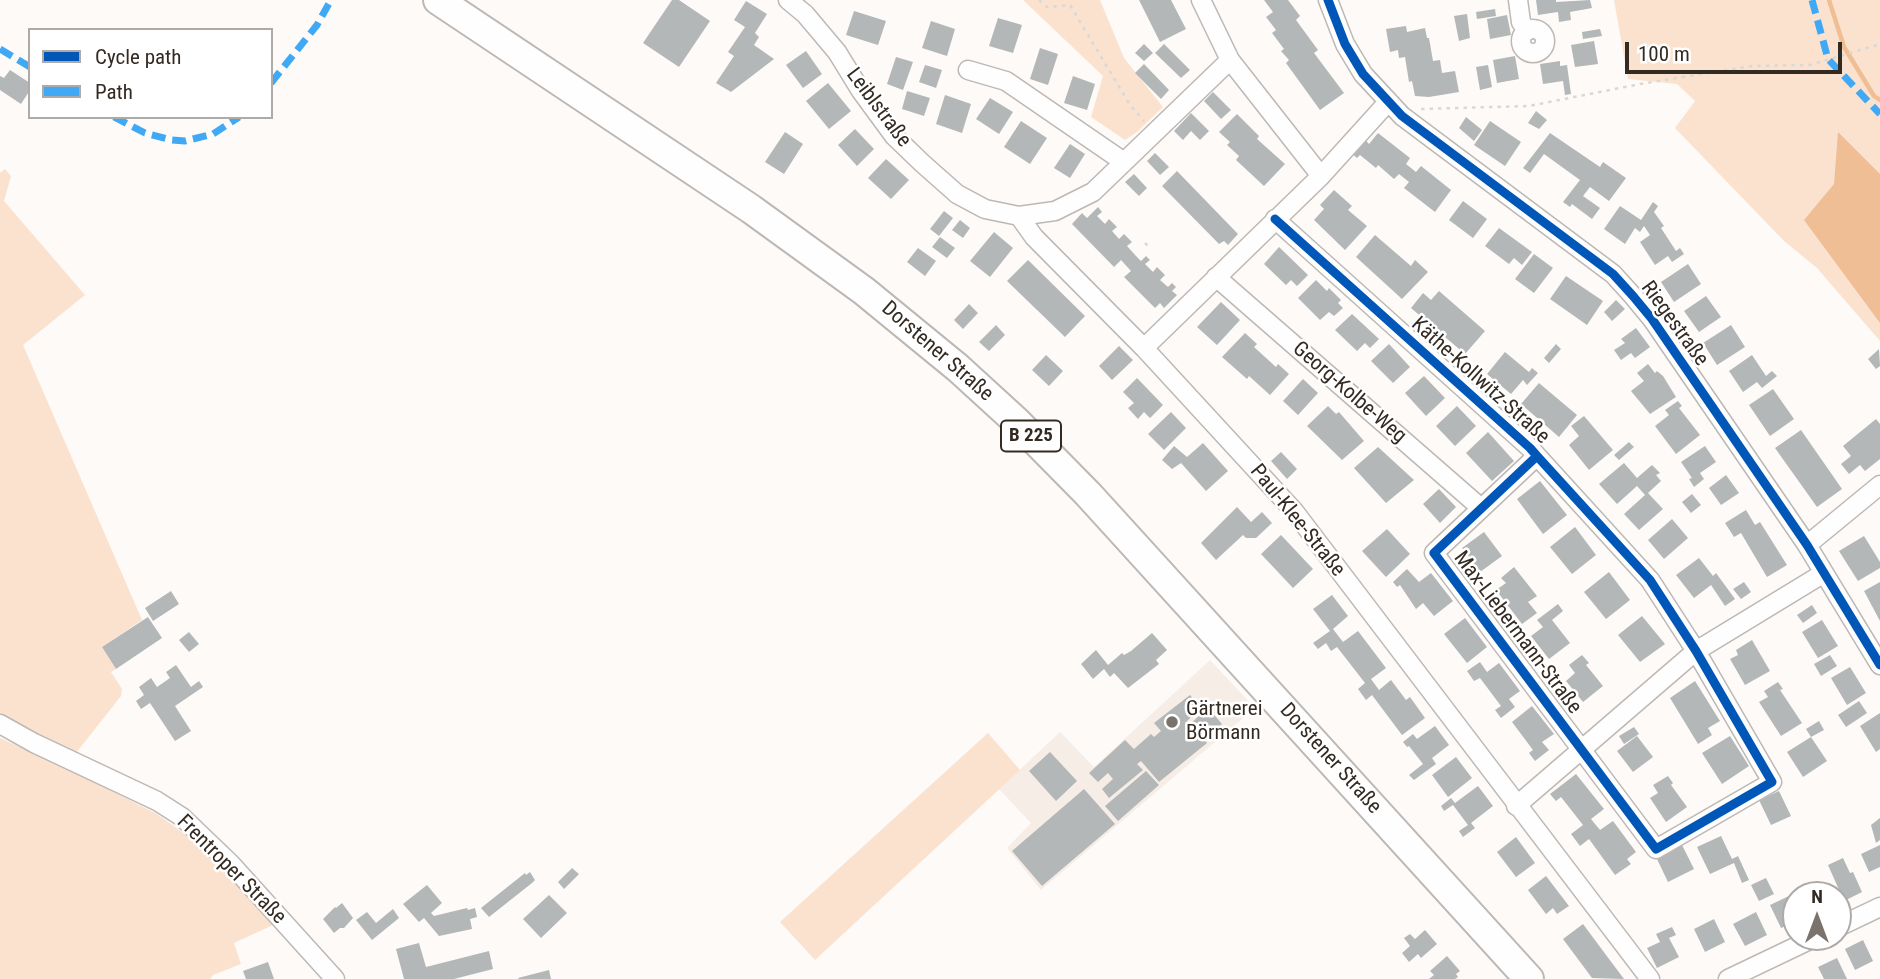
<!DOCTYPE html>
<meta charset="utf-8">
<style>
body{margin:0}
#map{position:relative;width:1880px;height:979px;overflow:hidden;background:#fdfaf8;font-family:"Roboto Condensed",sans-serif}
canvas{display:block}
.legend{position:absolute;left:28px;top:28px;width:245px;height:91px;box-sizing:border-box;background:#fff;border:2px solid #adaaa7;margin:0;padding:9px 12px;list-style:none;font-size:21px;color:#332a22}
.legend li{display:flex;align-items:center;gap:14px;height:35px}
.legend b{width:35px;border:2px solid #adaaa7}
.north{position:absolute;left:1782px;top:881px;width:70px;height:70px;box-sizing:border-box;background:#fff;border:2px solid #adaaa7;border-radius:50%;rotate:0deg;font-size:19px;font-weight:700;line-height:28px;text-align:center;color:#332a22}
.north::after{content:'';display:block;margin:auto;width:24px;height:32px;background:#7a736d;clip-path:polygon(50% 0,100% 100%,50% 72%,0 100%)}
.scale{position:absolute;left:1625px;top:42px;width:217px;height:32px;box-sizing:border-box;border:4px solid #332a22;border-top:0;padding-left:9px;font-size:21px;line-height:24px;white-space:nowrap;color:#332a22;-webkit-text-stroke:5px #fff;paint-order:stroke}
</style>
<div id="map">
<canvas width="1880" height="979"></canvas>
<ul class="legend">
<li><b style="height:9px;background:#0057b8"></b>Cycle path</li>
<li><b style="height:9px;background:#3fa9f5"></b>Path</li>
</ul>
<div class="north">N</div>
<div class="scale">100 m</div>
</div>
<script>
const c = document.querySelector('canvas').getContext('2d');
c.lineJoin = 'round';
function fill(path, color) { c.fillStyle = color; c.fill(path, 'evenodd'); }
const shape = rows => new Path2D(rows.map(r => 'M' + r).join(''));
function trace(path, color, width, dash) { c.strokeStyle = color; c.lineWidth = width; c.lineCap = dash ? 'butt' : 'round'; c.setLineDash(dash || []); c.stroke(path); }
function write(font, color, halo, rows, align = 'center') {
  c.font = font + ' "Roboto Condensed",sans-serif'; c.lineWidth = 5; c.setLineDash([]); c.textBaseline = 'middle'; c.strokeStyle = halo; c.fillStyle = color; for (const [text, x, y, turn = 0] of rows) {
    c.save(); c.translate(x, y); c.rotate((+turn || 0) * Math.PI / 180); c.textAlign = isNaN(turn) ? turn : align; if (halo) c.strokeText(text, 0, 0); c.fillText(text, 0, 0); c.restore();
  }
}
const built = shape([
 [1210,660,1255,708,1041,890,1007,848,1031,823,999,789,1060,732,1094,767]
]);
const green = shape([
 [1023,0,1100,0,1124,58,1163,107,1137,132,1125,140,1091,117,1103,76],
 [1614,0,1880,0,1880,341,1817,268,1784,241,1675,128,1695,101,1677,84,1628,79],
 [5,169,11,176,4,201,85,295,23,345,142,620,102,647,116,669,111,672,122,689,121,696,76,753,31,735,0,713,0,173],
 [988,733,1020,770,815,960,780,922],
 [0,738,72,771,157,814,196,842,273,925,234,943,241,964,213,975,210,979,0,979]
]);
const water = shape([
 [1838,132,1880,174,1880,323,1804,220,1834,184]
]);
const stream = shape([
 [1829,0,1844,47,1874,96,1880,100]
]);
const building = shape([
 [672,0,679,0,710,21,679,67,643,43],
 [1139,0,1171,0,1186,29,1160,42],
 [1264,0,1288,0,1300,16,1296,20,1318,50,1314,53,1344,93,1320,110,1286,63,1289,60,1281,51,1284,49,1272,33,1276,30,1266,17,1273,12],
 [1536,0,1556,0,1556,2,1590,0,1592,8,1570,12,1571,20,1559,22,1558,12,1538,15],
 [746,1,767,14,755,33,759,37,754,45,774,59,731,92,716,83,734,56,728,52,745,27,734,20],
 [1495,9,1496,16,1477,19,1476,12],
 [854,11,886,21,878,45,846,35],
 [1467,14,1470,38,1459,41,1454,16],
 [1507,15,1511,35,1490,39,1487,19],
 [998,18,1022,25,1013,53,989,46],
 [931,21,955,29,947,56,922,48],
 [1406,26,1407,32,1425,28,1427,38,1429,38,1433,61,1440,60,1442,73,1455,71,1459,92,1429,97,1415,96,1412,81,1409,82,1405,57,1399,58,1398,50,1390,52,1386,29],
 [1600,29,1602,36,1583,39,1582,32],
 [1594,41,1598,64,1575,67,1571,45],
 [1144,44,1153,53,1144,61,1135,53],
 [1164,44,1190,70,1181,78,1155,53],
 [1040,48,1058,54,1048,85,1030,79],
 [806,51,822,74,803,88,786,65],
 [1515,56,1519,79,1497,83,1493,60],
 [896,57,913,62,903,90,887,84],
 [1560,61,1560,66,1567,65,1571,94,1565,95,1563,81,1543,84,1540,64],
 [1144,64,1169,90,1161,99,1135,73],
 [925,65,942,70,936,88,919,82],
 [1488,65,1492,87,1480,90,1476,67],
 [10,70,30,83,30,90,21,104,0,90,0,76,4,78],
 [1073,76,1095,84,1087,110,1064,103],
 [828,83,851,111,829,129,806,101],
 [907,91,930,98,924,116,902,109],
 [1213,92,1231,110,1221,119,1204,101],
 [945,95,971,104,962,133,936,124],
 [990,98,1013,112,999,134,976,119],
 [1536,111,1547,120,1539,129,1528,123],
 [1191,113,1209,131,1200,140,1191,131,1183,140,1174,131],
 [1237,114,1259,136,1257,139,1285,164,1264,186,1236,160,1239,156,1227,145,1230,142,1219,132],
 [1466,117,1482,130,1474,141,1459,128],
 [1021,121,1047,138,1030,164,1004,147],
 [1490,121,1521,142,1505,166,1474,145],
 [855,129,874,149,857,166,838,145],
 [785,132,803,144,784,174,765,162],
 [1378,133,1410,158,1406,164,1416,172,1421,166,1451,190,1435,212,1404,188,1409,182,1399,174,1394,179,1378,165,1376,168,1360,155,1357,158,1350,152,1364,138,1369,144],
 [1550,133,1600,167,1603,162,1626,178,1609,201,1590,187,1583,196,1600,208,1592,219,1572,204,1570,207,1563,202,1580,180,1544,154,1530,173,1523,168],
 [1070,144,1085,154,1070,178,1054,168],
 [1155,153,1169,167,1160,175,1147,161],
 [886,159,909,180,891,199,868,178],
 [1177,171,1238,234,1228,245,1224,241,1219,244,1162,186],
 [1134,174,1147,188,1139,196,1125,182],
 [1334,190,1352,206,1348,210,1367,226,1345,250,1314,220,1324,209,1320,205],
 [1463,201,1487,219,1473,238,1449,220],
 [1653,202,1658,206,1654,212,1664,226,1661,228,1676,251,1680,248,1684,254,1672,262,1668,256,1655,265,1640,242,1650,235,1644,226,1640,232,1635,228,1625,244,1604,229,1620,206,1641,220],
 [1098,207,1102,212,1097,216,1105,224,1109,219,1117,227,1112,231,1119,239,1124,234,1132,242,1127,246,1136,256,1141,261,1146,256,1150,260,1145,264,1153,272,1157,267,1165,275,1160,280,1168,287,1172,283,1176,287,1172,291,1177,295,1164,308,1160,303,1155,308,1124,277,1131,271,1121,260,1114,267,1072,224,1082,213,1087,218],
 [944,211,953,218,939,236,930,229],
 [960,220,970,228,963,238,952,230],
 [1499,228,1532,252,1522,265,1514,258,1509,264,1485,246],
 [994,232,1013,248,990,277,970,261],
 [1375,235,1411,266,1415,260,1428,272,1402,299,1356,257],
 [940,237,955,248,947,258,932,247],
 [1279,247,1308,275,1297,286,1291,280,1286,285,1264,264],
 [918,248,936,261,925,276,907,262],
 [1534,254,1553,268,1534,293,1515,279],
 [1028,260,1085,316,1065,337,1007,281],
 [1688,264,1701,284,1674,302,1661,282],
 [1566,276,1603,301,1587,325,1550,299],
 [1316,280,1327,291,1329,288,1341,300,1338,303,1343,308,1334,316,1329,312,1320,320,1298,298],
 [1439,291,1485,331,1465,354,1411,308,1423,293,1431,300],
 [1706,296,1721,317,1699,332,1684,311],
 [1616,300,1625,309,1612,321,1604,312],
 [1221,302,1240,320,1217,345,1197,327],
 [969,304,978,313,963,329,954,320],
 [1352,314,1379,339,1370,348,1365,343,1357,351,1335,330],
 [996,325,1005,335,989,351,979,342],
 [1731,325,1745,347,1717,365,1703,343],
 [1636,328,1650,347,1635,358,1631,353,1621,360,1614,350,1625,343,1621,339],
 [1245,333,1257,344,1254,347,1276,367,1278,364,1289,374,1270,395,1249,376,1247,379,1222,357],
 [1389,344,1410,367,1393,383,1371,361],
 [1556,344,1561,349,1549,363,1544,358],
 [1119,346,1133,360,1112,380,1099,366],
 [1879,349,1880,366,1876,369,1868,359],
 [1505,352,1529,372,1532,368,1538,373,1527,385,1523,380,1511,394,1487,374],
 [1046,355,1063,371,1049,386,1032,370],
 [1752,355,1766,376,1772,371,1777,376,1762,388,1757,382,1743,392,1729,371],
 [1648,364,1655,373,1657,371,1663,376,1676,397,1650,414,1631,391,1644,381,1637,373],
 [1424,376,1445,398,1426,416,1405,393],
 [1137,378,1163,405,1150,418,1144,412,1138,419,1128,408,1134,403,1123,392],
 [1303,379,1318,393,1298,415,1283,401],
 [1539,383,1577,415,1559,437,1521,404],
 [1773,389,1794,419,1770,436,1749,405],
 [1678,401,1682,406,1679,408,1700,435,1676,454,1655,426,1669,415,1665,410],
 [1328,406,1336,414,1339,412,1364,441,1342,460,1307,426],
 [1457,406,1476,426,1455,446,1436,426],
 [1171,412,1186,428,1164,450,1148,434],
 [1584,416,1613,450,1589,470,1569,445,1579,436,1571,426],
 [1876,419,1880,424,1880,459,1865,471,1860,465,1849,474,1841,464,1851,456,1843,446],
 [1801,430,1842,489,1817,507,1775,448],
 [1488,432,1514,461,1492,481,1466,453],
 [1629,442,1634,447,1619,460,1614,455],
 [1203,443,1228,471,1206,491,1181,463,1172,469,1162,460,1174,446,1187,457],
 [1705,446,1716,462,1700,473,1704,479,1694,487,1689,479,1692,478,1681,462],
 [1378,447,1414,480,1386,503,1354,468],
 [1281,452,1297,469,1287,479,1271,461],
 [1624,463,1637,478,1652,465,1660,473,1656,475,1661,481,1648,493,1663,509,1639,530,1624,514,1645,495,1637,486,1617,504,1599,484],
 [1726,475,1739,493,1721,505,1709,488],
 [1540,481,1567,515,1543,534,1517,499],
 [1439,489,1456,507,1440,523,1423,504],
 [1692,494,1701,505,1691,513,1682,502],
 [1237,507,1251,522,1262,512,1272,523,1256,538,1246,538,1243,535,1216,560,1201,543],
 [1746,510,1755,525,1760,522,1787,565,1767,577,1741,533,1734,537,1725,523],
 [1672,519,1688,538,1664,559,1648,540],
 [1575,527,1596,555,1572,574,1550,547],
 [1387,529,1410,554,1386,577,1362,551],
 [1484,532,1502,556,1480,572,1462,548],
 [1281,535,1313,569,1293,588,1261,554],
 [1864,536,1880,562,1880,568,1858,581,1839,551],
 [1699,558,1713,576,1716,573,1735,599,1725,606,1711,585,1694,598,1676,575],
 [1514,567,1537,596,1528,602,1537,613,1522,624,1496,590,1506,583,1501,578],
 [1407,569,1419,582,1431,573,1453,601,1434,616,1423,603,1416,609,1400,585,1397,587,1393,582],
 [1609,572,1630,600,1606,619,1584,592],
 [1744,582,1751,592,1741,599,1733,589],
 [1880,582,1880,621,1864,591],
 [171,591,179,604,153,621,145,608],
 [1332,595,1348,616,1333,629,1343,642,1358,631,1386,668,1371,679,1379,690,1391,680,1406,700,1410,697,1425,718,1402,735,1372,695,1366,700,1358,689,1365,683,1337,647,1331,651,1326,643,1318,649,1313,643,1330,631,1313,609],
 [1558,604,1563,611,1552,620,1570,643,1549,659,1531,636,1543,627,1537,620],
 [1812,605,1817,613,1803,623,1797,615],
 [1642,616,1665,644,1640,662,1618,635],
 [148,617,162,638,116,669,102,647],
 [1465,618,1487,647,1467,663,1444,634],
 [1822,620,1838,646,1818,658,1802,632],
 [189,632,199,644,189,652,179,640],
 [1152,633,1167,650,1156,660,1159,664,1128,688,1114,673,1110,677,1104,669,1093,679,1081,664,1096,650,1108,665,1122,653,1124,655,1131,651],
 [1752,640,1770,671,1745,685,1730,659,1738,655,1736,650],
 [1582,655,1589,663,1586,665,1603,686,1583,702,1566,681,1575,673,1569,665],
 [1830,655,1837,666,1821,676,1814,664],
 [1480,662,1487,672,1499,663,1520,691,1509,699,1515,707,1501,718,1495,710,1501,706,1480,678,1474,681,1467,671],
 [176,665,191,687,199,681,203,687,175,706,191,731,175,741,150,703,141,709,136,701,144,695,139,687,151,678,157,687,170,678,166,672],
 [1850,667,1866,693,1847,705,1831,678],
 [1695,681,1720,721,1708,728,1712,735,1698,744,1670,698],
 [1778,682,1783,689,1780,690,1802,723,1781,736,1759,702,1768,697,1764,691],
 [1190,695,1201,708,1187,721,1190,724,1208,708,1222,724,1204,740,1207,743,1159,782,1141,761,1137,764,1143,770,1109,798,1102,789,1113,779,1108,773,1098,782,1089,773,1125,740,1134,749,1151,734,1154,737,1161,731,1154,723],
 [1859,701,1867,713,1846,727,1838,715],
 [1532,706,1554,734,1542,742,1549,750,1535,761,1529,753,1533,750,1512,722],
 [1880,713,1880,749,1876,752,1860,726],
 [1819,721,1824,730,1811,737,1806,729],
 [1435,726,1449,745,1432,758,1436,764,1414,780,1409,775,1423,764,1409,746,1407,747,1403,742,1413,734,1417,739],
 [1634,727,1639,734,1624,744,1619,736],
 [1637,736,1653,757,1633,772,1617,751],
 [1730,736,1749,766,1722,784,1702,753],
 [1811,737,1827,761,1803,777,1787,752],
 [1050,752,1077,781,1056,801,1029,771],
 [1456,757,1472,778,1448,797,1432,775],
 [1146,771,1159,785,1118,821,1105,806],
 [1576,774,1604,809,1591,819,1600,830,1613,821,1636,852,1627,859,1631,864,1615,875,1589,839,1580,846,1571,834,1583,825,1561,797,1556,801,1550,794],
 [1668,776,1673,783,1671,785,1687,807,1666,822,1650,798,1658,793,1653,785],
 [1478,786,1493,806,1471,823,1475,828,1463,837,1459,831,1468,825,1453,805,1444,811,1441,806,1451,798,1455,803],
 [1084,789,1115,824,1042,886,1012,851],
 [1779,791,1791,816,1771,825,1759,800],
 [1880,818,1880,840,1876,843,1871,825],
 [1721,836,1732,859,1738,856,1749,880,1742,883,1734,863,1710,874,1697,847],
 [1516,837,1535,863,1516,877,1497,852],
 [1682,845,1694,869,1668,882,1656,857],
 [1880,845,1880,867,1869,872,1861,854],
 [1843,858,1850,873,1853,872,1862,892,1844,901,1828,865],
 [572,868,579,874,564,889,558,882],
 [530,872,535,880,532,883,489,917,481,908,525,873,526,875],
 [1546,876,1569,906,1557,914,1553,908,1546,914,1528,890],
 [1766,878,1774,894,1759,901,1751,885],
 [1821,882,1827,895,1806,895,1804,891],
 [427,885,442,903,431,913,434,916,467,908,468,910,475,908,477,917,470,919,472,929,439,936,424,918,419,922,403,904],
 [549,895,567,913,541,938,523,919],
 [1791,895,1796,906,1796,922,1781,928,1770,905],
 [342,903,353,918,344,928,340,928,334,933,323,919,335,907,336,908],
 [393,909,399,918,372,940,356,920,367,912,376,923],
 [1756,912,1767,935,1745,946,1733,924],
 [1714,919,1725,942,1705,952,1694,929],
 [1583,924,1612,963,1624,979,1592,978,1563,939],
 [1672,927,1676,935,1669,938,1679,957,1657,968,1647,948,1660,942,1656,934],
 [1425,930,1437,944,1421,958,1418,954,1409,962,1402,953,1410,946,1404,938,1410,934,1415,939],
 [1863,940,1873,961,1855,970,1845,949],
 [419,943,426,967,489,951,493,969,454,979,404,979,396,949],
 [1447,956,1460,971,1456,974,1458,977,1455,979,1429,979,1434,975,1430,971],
 [1837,958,1847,979,1824,979,1818,967],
 [268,962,274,979,246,979,243,971],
 [549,970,551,979,519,979,518,978]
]);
const path = shape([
 [1039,0,1047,7,1070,5,1130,105,1144,121],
 [1421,109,1529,106,1640,84,1752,66,1810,65,1880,44],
 [1145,243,1148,246]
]);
const street = shape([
 [788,0,805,14,837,52,861,91,894,136,922,163,957,194,985,209,1019,216,1055,211,1093,192,1230,60],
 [1201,0,1230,60,1321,176],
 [1328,0,1345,44,1363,74,1402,116,1613,274,1633,296,1652,319,1807,545,1880,665],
 [1518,0,1521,22,1527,31],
 '1521 41a12 12 0 1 1 24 0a12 12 0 1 1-24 0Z',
 [968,70,1006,81,1124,162],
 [1388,102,1321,176,1144,348,1294,511,1650,979],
 [1019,216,1034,237,1144,348],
 [1275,219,1530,448,1537,456,1650,580,1696,651,1772,782,1656,849,1434,553,1537,456],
 [1216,277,1481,508],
 [1807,545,1880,485],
 [0,724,34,743,157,801,182,817,231,864,335,979],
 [1516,806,1696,651,1824,573],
 [1838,927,1880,907],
 [1728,979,1816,937]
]);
const primary = shape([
 [438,0,751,209,864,291,958,368,1016,421,1088,494,1529,979]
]);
const quiet = shape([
 [1812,0,1828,59,1880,114],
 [0,49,30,67],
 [271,83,317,25,331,0],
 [114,117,145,133,172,140,185,141,213,134,239,117]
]);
const cycleway = shape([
 [1328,0,1345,44,1363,74,1402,116,1613,274,1633,296,1652,319,1807,545,1880,665],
 [1275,219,1530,448,1537,456,1650,580,1696,651,1772,782,1656,849,1434,553,1537,456]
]);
const markers = [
 [1172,722,7,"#7a736d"]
];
const shields = [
 [1031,436,60]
];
const shieldNames = [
 ["B 225",1031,436]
];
const streetNames = [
 ["Leiblstraße",878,108,53],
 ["Riegestraße",1674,324,54],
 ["Dorstener Straße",937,352,41],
 ["Käthe-Kollwitz-Straße",1480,381,42],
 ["Georg-Kolbe-Weg",1349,393,41],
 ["Paul-Klee-Straße",1297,521,51],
 ["Max-Liebermann-Straße",1517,633,53],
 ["Dorstener Straße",1330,759,48],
 ["Frentroper Straße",231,870,45]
];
const poiNames = [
 ["Gärtnerei",1186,710],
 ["Börmann",1186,734]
];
fill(built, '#f6ede7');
fill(green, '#fae2cf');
fill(water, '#f0be95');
trace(stream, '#f0be95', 4.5);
fill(building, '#b3b7b8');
trace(street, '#bdb8b4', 21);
trace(primary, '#bdb8b4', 32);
trace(path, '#dad8d6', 2.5, [3.5, 5]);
trace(street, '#fffefe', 18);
trace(primary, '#fffefe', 28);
trace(quiet, '#3fa9f5', 7, [14, 7]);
trace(cycleway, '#0057b8', 9);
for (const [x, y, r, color] of markers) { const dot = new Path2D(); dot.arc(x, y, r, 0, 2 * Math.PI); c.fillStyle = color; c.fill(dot); trace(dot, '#fff', 2.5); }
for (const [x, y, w] of shields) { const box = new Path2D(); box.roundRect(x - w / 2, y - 15.5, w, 31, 5); c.fillStyle = '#fff'; c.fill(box); trace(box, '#332a22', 2); }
write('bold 19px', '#332a22', null, shieldNames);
write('21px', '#332a22', '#fff', streetNames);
write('21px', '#332a22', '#fff', poiNames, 'left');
</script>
